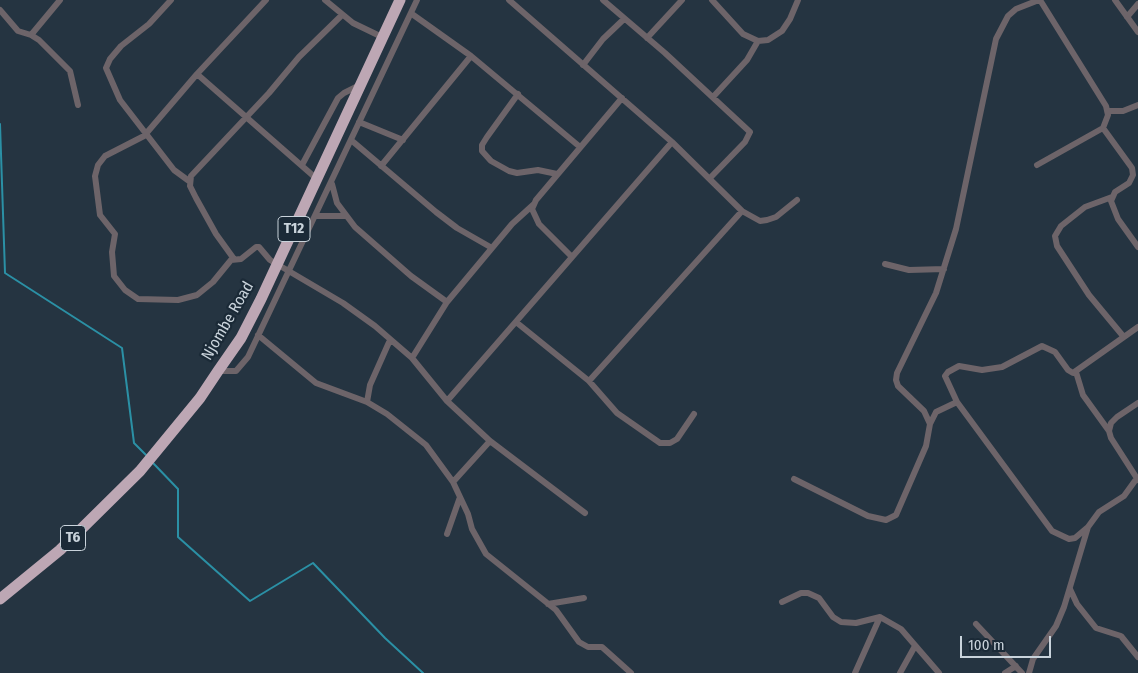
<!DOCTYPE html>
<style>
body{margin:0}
#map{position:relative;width:1138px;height:673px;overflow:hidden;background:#253441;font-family:"Fira Sans Condensed",sans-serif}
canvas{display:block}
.scale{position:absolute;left:960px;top:636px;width:91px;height:22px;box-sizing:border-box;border:2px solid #c9d3db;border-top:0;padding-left:6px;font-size:15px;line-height:18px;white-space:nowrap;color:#c9d3db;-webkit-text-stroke:4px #1b2a37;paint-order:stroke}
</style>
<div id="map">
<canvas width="1138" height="673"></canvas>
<div class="scale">100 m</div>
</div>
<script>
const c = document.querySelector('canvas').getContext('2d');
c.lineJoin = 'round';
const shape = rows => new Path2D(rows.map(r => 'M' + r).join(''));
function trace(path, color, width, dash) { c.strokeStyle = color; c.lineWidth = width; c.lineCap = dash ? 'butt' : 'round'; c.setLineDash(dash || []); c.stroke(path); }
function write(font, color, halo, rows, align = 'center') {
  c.font = font + ' "Fira Sans Condensed",sans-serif'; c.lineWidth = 4.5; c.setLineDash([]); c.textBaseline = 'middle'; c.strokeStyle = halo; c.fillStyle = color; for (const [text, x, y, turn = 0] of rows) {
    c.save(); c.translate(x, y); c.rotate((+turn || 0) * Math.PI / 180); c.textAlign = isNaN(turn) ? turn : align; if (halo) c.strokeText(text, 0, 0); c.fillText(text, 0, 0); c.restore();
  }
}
const stream = shape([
 [0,124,5,273,122,348,134,443,146,455],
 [153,463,178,489,178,537,250,601,313,563,385,638,423,673]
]);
const street = shape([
 [171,0,149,24,121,46,110,59,106,68,120,100,174,170,189,181],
 [266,0,197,74,144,136,105,156,98,165,95,176,100,215,115,234,112,252,114,276,125,290,138,299,178,300,197,295,213,282,231,260,241,259,256,247,259,247,270,260,343,303,375,326,412,358,447,401,490,441,585,513],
 [325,0,353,23,382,37],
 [509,0,672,142,742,211,760,221,767,220,776,217,797,200],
 [603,0,665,53,750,132,745,142,710,178],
 [712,0,743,34,758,41,768,40,782,31,790,19,798,0],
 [1040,0,1106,106,1108,115,1103,128,1132,168,1133,175,1129,183,1115,192,1111,201,1118,219,1138,247],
 [1115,0,1138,32],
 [0,10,18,31,31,35,39,40,70,71,78,105],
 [412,14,471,56,580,147],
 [1127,17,1138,4],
 [31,35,60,0],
 [647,38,682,0],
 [583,65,603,39,624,19],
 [197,74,318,180],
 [518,94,487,137,482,145,482,151,491,161,509,171,517,173,538,170,557,174],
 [713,97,747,60,758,41],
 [1108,111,1123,111,1138,105],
 [359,122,403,140],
 [351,140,436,212,457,228,492,248],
 [302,165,338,98,344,93,360,85],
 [1037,165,1103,128],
 [381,166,471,56],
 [332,184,337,203,355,227,411,276,447,302],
 [1112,197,1085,207,1061,226,1055,236,1057,246,1089,295,1123,336],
 [316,216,345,216],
 [572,257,539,224,532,209,536,200,622,98],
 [234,259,216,234,196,198,190,186,191,176,269,93,299,57,342,15],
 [885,264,909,270,944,269],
 [516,322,589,381,742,211],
 [258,335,316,383,367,402,387,414,426,445,453,482,468,514,472,529,486,554,556,610,579,642,588,647,602,647,631,673],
 [412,358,447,302,512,224,534,204],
 [218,371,236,371,248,357,417,0],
 [1076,372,1083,395,1109,431],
 [589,381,617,413,660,443,670,443,677,439,694,414],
 [447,401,672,142],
 [367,402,370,385,390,340],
 [1138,403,1117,417,1111,423,1109,431,1111,438,1138,480],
 [930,424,936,412,957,402],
 [794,479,868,516,886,520,896,515,926,446,930,424,924,411,898,386,896,380,897,373,936,293,956,229,996,39,1008,16,1016,9,1039,0],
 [453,482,490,441],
 [1088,527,1075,538,1069,539,1052,531,957,402,945,376,948,372,959,366,982,370,1002,367,1042,346,1055,352,1068,370,1073,373,1138,327],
 [447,534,460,497],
 [1070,589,1077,604,1096,628,1121,636,1138,657],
 [782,602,801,593,808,593,819,598,833,617,841,622,856,623,880,617,901,629,939,673],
 [548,604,584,598],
 [976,624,1022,673],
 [855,673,880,617],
 [900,673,915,646],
 [1005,673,1016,666],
 [1029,673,1033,659,1056,626,1064,607,1088,527,1099,512,1124,496,1137,478]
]);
const highway = shape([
 [0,599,60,550,140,471,200,398,218,371,241,338,261,299,400,0]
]);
const shields = [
 [294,229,32],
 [73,538,25]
];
const shieldNames = [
 ["T12",294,229],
 ["T6",73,538]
];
const streetNames = [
 ["Njombe Road",228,321,-60]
];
trace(stream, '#2b90a5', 2);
trace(street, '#6d6469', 6);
trace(highway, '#bda7b4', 11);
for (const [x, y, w] of shields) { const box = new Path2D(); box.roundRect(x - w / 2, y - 12.5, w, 25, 4); c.fillStyle = '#1b2a37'; c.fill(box); trace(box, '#c9d3db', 1); }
write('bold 15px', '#c9d3db', null, shieldNames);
write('16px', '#c9d3db', '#1b2a37', streetNames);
</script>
